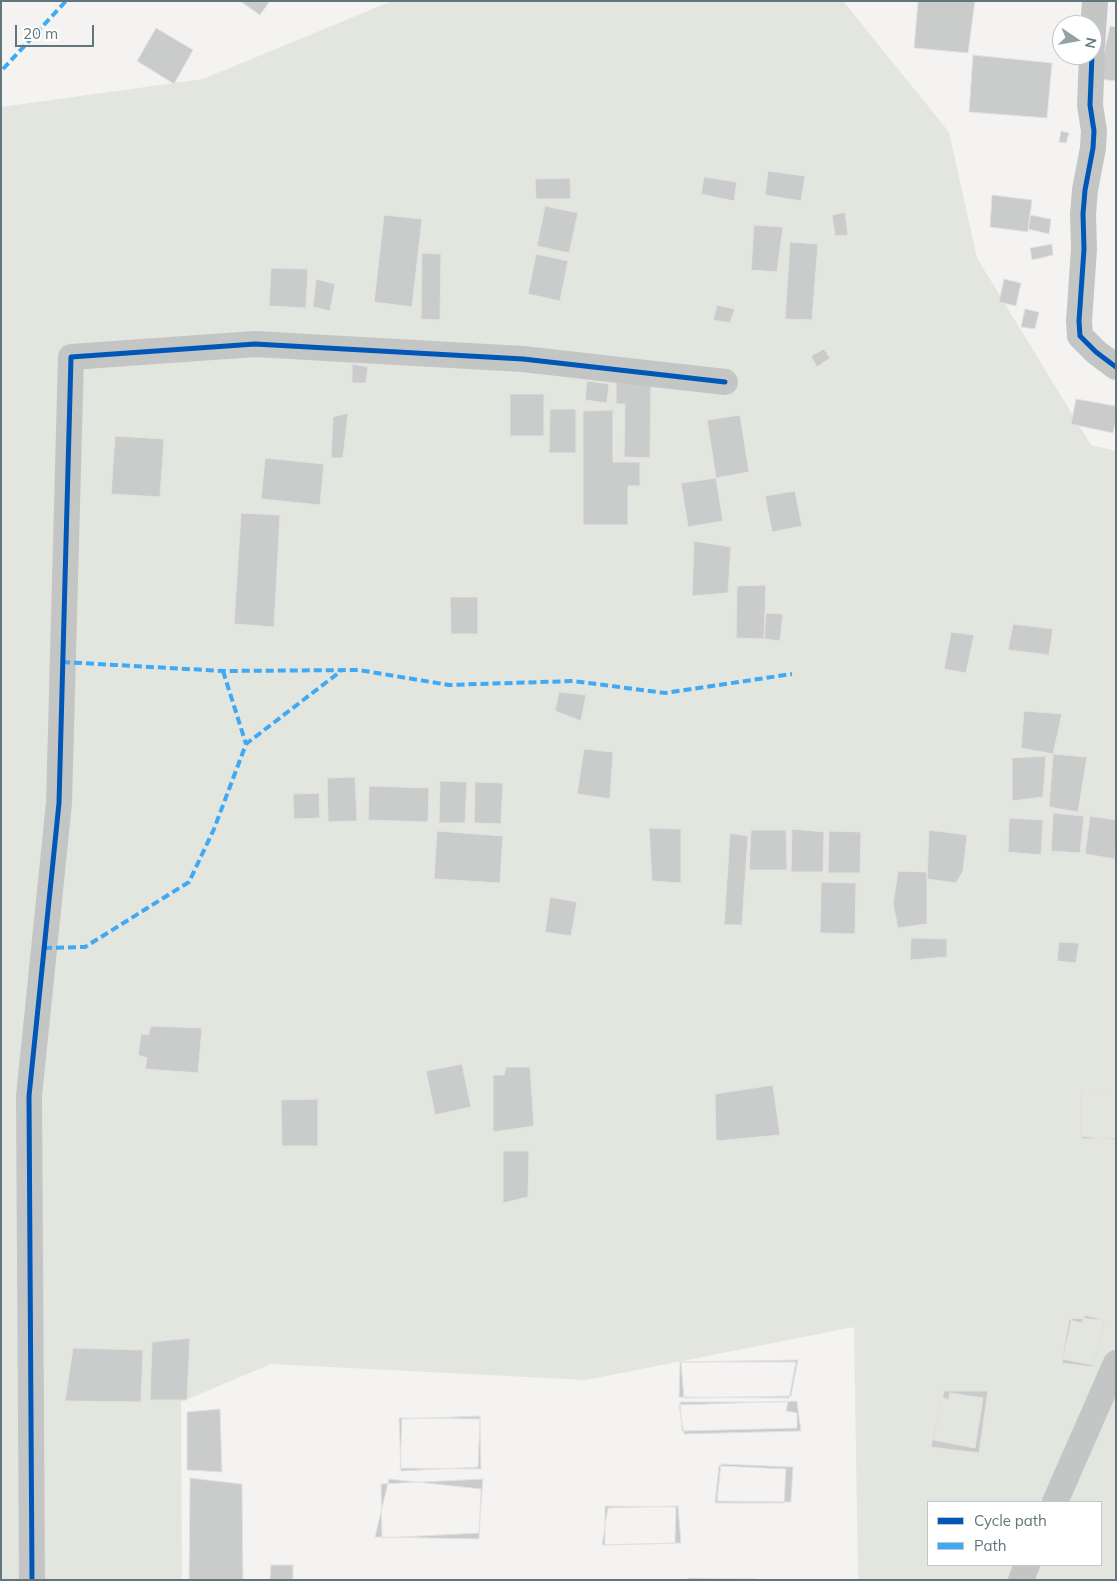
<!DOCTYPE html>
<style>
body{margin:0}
#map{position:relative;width:1117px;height:1581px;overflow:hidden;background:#f4f3f2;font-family:Mulish,sans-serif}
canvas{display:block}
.frame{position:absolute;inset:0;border:2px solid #60767b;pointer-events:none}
.legend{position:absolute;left:927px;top:1501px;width:175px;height:65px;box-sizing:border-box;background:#fff;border:1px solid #bfc8ca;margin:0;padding:6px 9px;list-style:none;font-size:15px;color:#60767b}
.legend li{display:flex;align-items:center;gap:10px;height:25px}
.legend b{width:25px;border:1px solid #bfc8ca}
.north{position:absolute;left:1052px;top:15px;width:50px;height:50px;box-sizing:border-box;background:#fff;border:1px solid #bfc8ca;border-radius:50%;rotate:102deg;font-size:14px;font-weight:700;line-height:20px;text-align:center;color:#60767b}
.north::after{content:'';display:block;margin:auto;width:18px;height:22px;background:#94a2a5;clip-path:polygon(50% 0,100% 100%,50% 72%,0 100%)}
.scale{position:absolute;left:15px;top:25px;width:79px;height:22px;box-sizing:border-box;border:2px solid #60767b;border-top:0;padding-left:6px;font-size:15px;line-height:18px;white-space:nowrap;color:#60767b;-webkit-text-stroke:4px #fff;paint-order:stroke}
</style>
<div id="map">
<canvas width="1117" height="1581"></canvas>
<div class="frame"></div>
<ul class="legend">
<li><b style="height:6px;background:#0057b8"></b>Cycle path</li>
<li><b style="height:6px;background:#3fa9f5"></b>Path</li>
</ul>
<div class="north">N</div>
<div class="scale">20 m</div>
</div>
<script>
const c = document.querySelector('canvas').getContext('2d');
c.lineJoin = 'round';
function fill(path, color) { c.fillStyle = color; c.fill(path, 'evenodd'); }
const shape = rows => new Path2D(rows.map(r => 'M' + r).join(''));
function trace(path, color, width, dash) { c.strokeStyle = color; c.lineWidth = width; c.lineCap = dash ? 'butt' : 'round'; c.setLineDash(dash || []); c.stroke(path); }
const green = shape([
 [392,1,843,1,949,132,977,258,1091,445,1116,451,1116,1580,858,1580,854,1327,586,1380,271,1364,181,1402,182,1580,1,1580,1,107,203,79],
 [928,1502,1101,1502,1101,1565,928,1565]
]);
const building = shape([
 [240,1,270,1,260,15,240,1],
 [918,1,975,1,968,53,914,48,918,1],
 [1110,26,1116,27,1116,81,1098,79,1110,26],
 [156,28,193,50,174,84,137,61,156,28],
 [973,55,1052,63,1047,118,969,112,973,55],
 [1061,131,1069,133,1066,143,1059,142,1061,131],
 [768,171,805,176,801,201,765,195,768,171],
 [704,177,737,182,734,201,701,194,704,177],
 [570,178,571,199,536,199,535,179,570,178],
 [992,195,1032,200,1028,232,990,227,992,195],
 [545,206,578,213,569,253,537,246,545,206],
 [845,212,848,235,835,236,832,215,845,212],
 [384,215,422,219,412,307,374,302,384,215],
 [1030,215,1051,219,1049,234,1028,229,1030,215],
 [754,225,783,227,777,272,751,270,754,225],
 [790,242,818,244,812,320,785,319,790,242],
 [1052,244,1053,255,1032,260,1030,248,1052,244],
 [422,253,441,254,440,320,421,319,422,253],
 [536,254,568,261,560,301,528,294,536,254],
 [271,268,308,269,306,308,269,306,271,268],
 [316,279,335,284,330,311,313,307,316,279],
 [1004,279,1021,283,1016,306,999,302,1004,279],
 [717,305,735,309,730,323,713,320,717,305],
 [1025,309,1039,312,1035,329,1021,327,1025,309],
 [824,349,830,358,817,367,811,356,824,349],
 [352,364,368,367,366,383,352,383,352,364],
 [616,379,651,380,650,458,624,457,625,404,616,404,616,379],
 [587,381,609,384,607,403,585,400,587,381],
 [510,394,544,394,544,436,510,436,510,394],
 [1076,399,1116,406,1116,419,1113,433,1071,424,1076,399],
 [550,409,576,409,576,453,549,453,550,409],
 [613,410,613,462,640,462,640,486,628,486,628,525,583,525,583,411,613,410],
 [348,413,343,458,331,458,333,417,348,413],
 [740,415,749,472,716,478,707,420,740,415],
 [115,436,164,439,160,497,111,494,115,436],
 [265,458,324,464,320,505,261,499,265,458],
 [716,478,723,521,688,527,681,483,716,478],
 [795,491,802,526,772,532,765,496,795,491],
 [241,513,280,515,274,627,234,624,241,513],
 [694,541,731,547,728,593,692,596,694,541],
 [766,585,764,639,736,638,737,586,766,585],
 [450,597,478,597,478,634,451,634,450,597],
 [766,613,783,614,780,641,764,639,766,613],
 [1013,624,1053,629,1049,655,1008,650,1013,624],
 [951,632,974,635,966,673,944,669,951,632],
 [559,692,586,695,581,721,555,711,559,692],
 [1024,711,1062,714,1053,754,1021,748,1024,711],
 [584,749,613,752,610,799,577,794,584,749],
 [1053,754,1087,757,1078,812,1049,807,1053,754],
 [1046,756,1043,797,1012,801,1012,758,1046,756],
 [355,777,357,821,328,822,327,778,355,777],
 [440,781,467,782,465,823,439,823,440,781],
 [475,782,503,783,501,824,474,823,475,782],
 [369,786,429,788,428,822,368,820,369,786],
 [319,793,320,818,294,819,293,794,319,793],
 [1053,813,1084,816,1080,853,1051,851,1053,813],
 [1090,816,1116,820,1115,859,1085,854,1090,816],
 [1009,818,1043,820,1041,855,1008,852,1009,818],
 [649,828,681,829,681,883,652,881,649,828],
 [792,829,824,832,823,872,791,872,792,829],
 [751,830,786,830,787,870,749,870,751,830],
 [929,830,967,835,963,871,956,883,927,879,929,830],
 [437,831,503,836,500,883,434,879,437,831],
 [829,831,861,832,860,873,828,873,829,831],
 [730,833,748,836,742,925,724,925,730,833],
 [898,871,927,872,927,924,898,928,893,904,898,871],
 [821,882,856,883,855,934,820,933,821,882],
 [550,897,577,902,571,936,545,932,550,897],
 [911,938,947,939,947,957,910,960,911,938],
 [1059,942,1079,943,1076,963,1057,961,1059,942],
 [151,1026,202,1028,198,1073,145,1069,147,1058,138,1055,141,1034,148,1035,151,1026],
 [462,1064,471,1107,435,1115,426,1071,462,1064],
 [506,1067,530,1067,534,1126,493,1132,493,1075,504,1075,506,1067],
 [773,1085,780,1135,716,1141,715,1094,773,1085],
 [1081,1091,1116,1091,1116,1140,1081,1136,1081,1091],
 [1082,1091,1116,1091,1116,1138,1082,1139,1082,1091],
 [318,1099,318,1146,282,1146,281,1100,318,1099],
 [503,1151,529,1151,528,1197,503,1203,503,1151],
 [1085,1315,1105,1320,1093,1365,1062,1359,1069,1320,1082,1323,1085,1315],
 [1072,1318,1104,1320,1093,1367,1062,1363,1072,1318],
 [190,1338,187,1400,150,1400,152,1342,190,1338],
 [73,1348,143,1350,141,1402,65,1401,73,1348],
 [798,1360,791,1396,684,1398,681,1362,798,1360],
 [680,1362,796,1362,789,1398,679,1397,680,1362],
 [944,1391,988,1391,979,1453,931,1447,944,1391],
 [950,1393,983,1398,975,1448,934,1440,942,1397,948,1400,950,1393],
 [797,1401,801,1431,684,1434,679,1405,797,1401],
 [680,1402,788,1402,786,1411,797,1413,797,1428,682,1431,680,1402],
 [220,1409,222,1472,187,1470,187,1412,220,1409],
 [480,1416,481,1469,400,1468,402,1419,480,1416],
 [399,1418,480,1419,478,1467,401,1471,399,1418],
 [721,1464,793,1467,791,1502,717,1501,721,1464],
 [719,1466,786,1469,784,1503,715,1503,719,1466],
 [190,1478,242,1484,243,1580,189,1580,190,1478],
 [389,1479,481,1489,479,1539,375,1537,389,1479],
 [483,1479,479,1533,382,1538,381,1484,483,1479],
 [605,1506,676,1507,675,1543,605,1545,605,1506],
 [678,1506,681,1543,602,1545,608,1508,678,1506],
 [271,1565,293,1565,293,1580,270,1580,271,1565],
 [688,1578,756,1579,688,1580,688,1578]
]);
const minor = shape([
 [1092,46,1095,1],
 [1092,55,1090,105,1094,131,1093,148,1085,190,1083,214,1084,249,1079,321,1080,336,1096,352,1116,367],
 [1055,1502,1116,1363],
 [32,1580,29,1096,59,803,71,357,255,344,523,359,725,382],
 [1021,1580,1027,1565]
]);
const quiet = shape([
 [3,69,66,1],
 [62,662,223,671,359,670,449,685,573,681,665,693,792,674],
 [223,671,246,744],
 [44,948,85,947,189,882,214,829,246,744,341,671]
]);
const cycleway = shape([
 [1092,55,1090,105,1094,131,1093,148,1085,190,1083,214,1084,249,1079,321,1080,336,1096,352,1116,367],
 [32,1580,29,1096,59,803,71,357,255,344,523,359,725,382]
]);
fill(green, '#e3e5df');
fill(building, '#cacbcb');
trace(building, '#e3e2e2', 1);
trace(minor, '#c4c6c6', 26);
trace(quiet, '#3fa9f5', 4, [8, 4]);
trace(cycleway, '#0057b8', 5);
</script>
